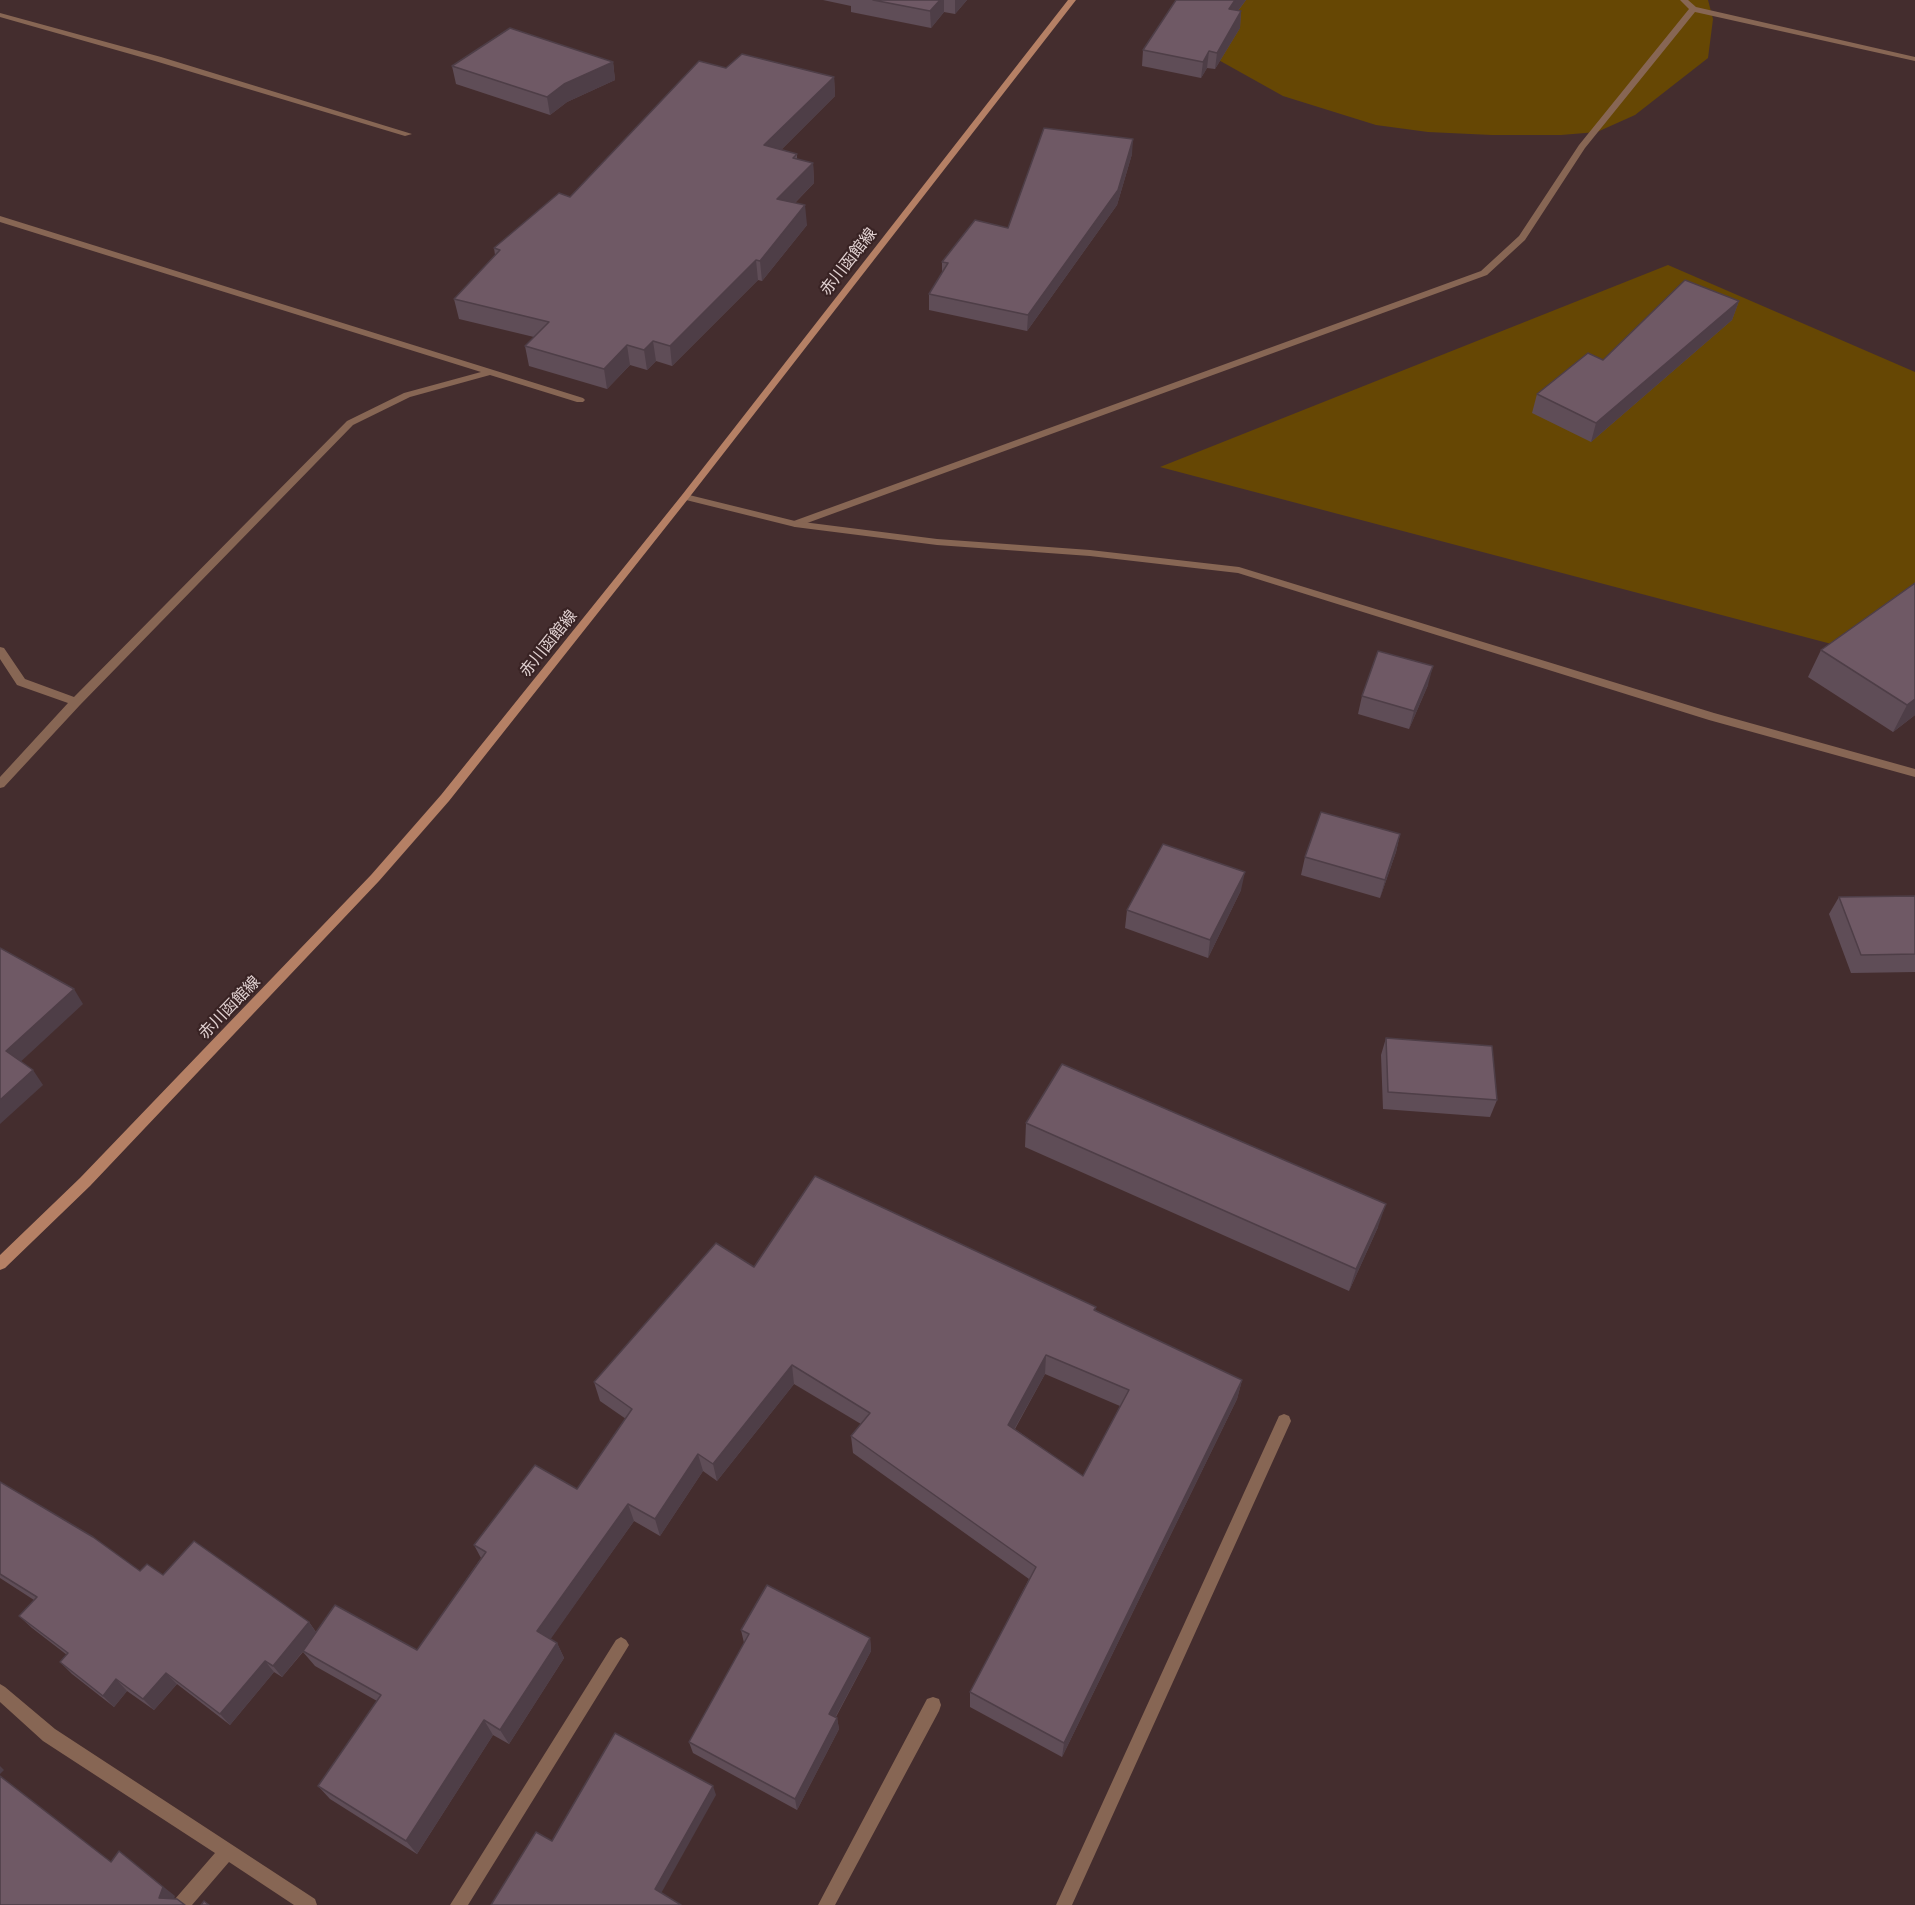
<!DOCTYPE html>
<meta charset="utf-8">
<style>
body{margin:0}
canvas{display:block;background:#442d2e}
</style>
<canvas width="1915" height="1905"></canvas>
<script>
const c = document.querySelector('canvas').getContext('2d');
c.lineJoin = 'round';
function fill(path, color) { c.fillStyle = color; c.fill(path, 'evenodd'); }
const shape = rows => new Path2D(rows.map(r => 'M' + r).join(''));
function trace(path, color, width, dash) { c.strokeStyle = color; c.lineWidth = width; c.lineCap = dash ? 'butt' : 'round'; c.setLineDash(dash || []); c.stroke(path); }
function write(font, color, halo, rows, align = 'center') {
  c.font = font + ' "Archivo Narrow","Noto Sans JP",sans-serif'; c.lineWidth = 4.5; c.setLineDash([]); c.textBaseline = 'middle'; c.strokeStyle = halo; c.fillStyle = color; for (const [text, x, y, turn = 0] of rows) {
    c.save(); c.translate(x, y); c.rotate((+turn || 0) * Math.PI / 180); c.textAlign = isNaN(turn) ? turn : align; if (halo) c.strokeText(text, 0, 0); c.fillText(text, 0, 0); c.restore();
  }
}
const green = shape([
 [1206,0,1708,0,1713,19,1708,58,1635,115,1597,132,1561,135,1492,135,1428,132,1376,125,1283,96,1215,58],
 [1668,265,1915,372,1915,666,1160,467]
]);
const service = shape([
 [1680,0,1688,0,1696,7,1915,57,1915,61,1695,12,1585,148,1525,240,1487,275,799,526,795,527,790,524,791,522,1481,271,1519,236,1579,145,1689,9,1680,0],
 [0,13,161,57,412,134,405,136,155,61,0,17,0,13],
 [0,216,583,398,585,400,583,402,577,402,490,375,410,397,353,425,80,705,4,787,0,788,0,777,68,703,17,685,0,659,0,647,4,648,25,679,74,697,347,421,404,393,481,372,0,222,0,216]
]);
const minor = shape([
 [685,494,795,521,937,539,1090,550,1239,567,1714,713,1915,769,1915,777,1709,720,1238,573,1090,556,937,545,795,527,682,499,682,495,685,494],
 [1284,1414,1289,1416,1291,1421,1072,1905,1056,1905,1279,1416,1284,1414],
 [621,1637,626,1640,629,1645,626,1650,468,1905,450,1905,616,1640,621,1637],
 [0,1684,5,1687,55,1729,315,1899,317,1905,294,1905,229,1862,192,1905,173,1905,175,1899,215,1853,43,1741,0,1702,0,1684],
 [933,1697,939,1699,941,1705,939,1711,835,1905,818,1905,927,1699,933,1697]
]);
const secondary = shape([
 [1068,0,1076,0,688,499,449,801,379,881,90,1186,5,1268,0,1270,0,1255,80,1178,371,875,441,795,682,495,1068,0]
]);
const wall = shape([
 [823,0,967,0,955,14,944,12,931,28,851,12,851,6],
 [1176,0,1246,0,1238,11,1241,11,1240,28,1215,69,1207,68,1201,78,1142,66,1143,50],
 [613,62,615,80,567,102,550,115,456,84,452,66],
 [726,68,834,77,835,96,781,150,797,154,797,159,813,163,814,183,795,203,807,225,762,281,758,280,672,366,656,361,647,370,630,365,607,389,529,366,525,346,534,337,459,319,454,299,495,255,494,248,570,197],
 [1132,154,1117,205,1027,331,929,310,929,294,942,273,942,262,1008,228],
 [1739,301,1732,320,1591,442,1532,413,1537,394,1603,360],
 [1915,583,1915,715,1893,732,1808,677,1821,650],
 [1428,685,1409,729,1358,714,1362,696],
 [1400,834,1396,852,1380,898,1301,875,1305,857],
 [1241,890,1208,958,1125,928,1127,910],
 [1915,896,1915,972,1851,973,1829,914,1839,897],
 [1386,1038,1497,1100,1490,1117,1383,1109,1381,1055],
 [1026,1123,1378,1227,1349,1291,1025,1147],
 [754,1267,1096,1307,1095,1310,1242,1380,1237,1399,1062,1757,970,1707,970,1692,1029,1579,853,1453,851,1436,861,1424,794,1384,717,1481,703,1471,660,1536,634,1521,550,1639,557,1643,564,1658,509,1744,493,1735,417,1854,330,1799,318,1786,377,1701,315,1666,303,1652,282,1677,274,1672,230,1725,177,1684,154,1710,127,1691,114,1707,72,1674,60,1662,67,1655,32,1628,19,1616,34,1600,0,1578,0,1482,140,1571,309,1622,316,1632,417,1650,481,1558,474,1545,577,1489,626,1419,600,1401,594,1382],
 [1045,1374,1120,1406,1083,1476,1015,1429],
 [741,1630,870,1638,871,1651,836,1717,837,1718,839,1729,797,1810,693,1753,689,1742,744,1643]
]);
const shadedWall = shape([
 [940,0,944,0,944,12,931,28,930,11],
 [955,0,967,0,955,14],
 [1235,0,1246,0,1227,25,1229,9],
 [1241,11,1240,28,1215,69,1217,53],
 [1209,51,1207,68,1201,78,1203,62],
 [613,62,615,80,567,102,550,115,547,97,564,84],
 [834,77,835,96,766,165,764,145],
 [1133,139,1132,154,1117,205,1027,331,1028,315],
 [813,163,814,183,779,219,777,199],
 [805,205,807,225,762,281,760,261],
 [756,260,758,280,672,366,670,346],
 [1739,301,1732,320,1591,442,1596,423],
 [653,341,656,361,647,370,644,350],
 [627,345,630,365,607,389,604,369],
 [1433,666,1428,685,1409,729,1414,711],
 [1915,699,1915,715,1893,732,1907,705],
 [1400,834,1396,852,1380,898,1385,880],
 [1245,872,1241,890,1208,958,1210,940],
 [74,989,83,1004,16,1066,6,1051],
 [33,1070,43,1085,0,1124,0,1100],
 [1386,1204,1378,1227,1349,1291,1356,1269],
 [1046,1355,1045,1374,1007,1442,1008,1425],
 [792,1365,794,1384,717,1481,713,1464],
 [1242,1380,1237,1399,1062,1757,1064,1743],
 [698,1454,703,1471,660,1536,655,1519],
 [628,1504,634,1521,545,1647,537,1631],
 [309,1622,317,1634,282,1677,273,1666],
 [870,1638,871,1651,831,1725,829,1714],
 [557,1643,564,1658,509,1744,500,1730],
 [265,1661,274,1672,230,1725,220,1714],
 [166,1673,177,1684,154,1710,143,1699],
 [116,1679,127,1691,114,1707,103,1696],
 [837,1718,839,1729,797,1810,795,1799],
 [484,1720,493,1735,417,1854,406,1841],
 [0,1766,4,1770,0,1774],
 [713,1786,716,1795,659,1897,655,1889],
 [119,1851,175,1896,172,1905,159,1898]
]);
const building = shape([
 [873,0,940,0,930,11,873,0],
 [1176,0,1235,0,1229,9,1241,11,1217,53,1209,51,1203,62,1143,50,1176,0],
 [510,28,613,62,564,84,547,97,452,66,510,28],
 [742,54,834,77,764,145,797,154,793,158,813,163,777,199,805,205,760,261,756,260,670,346,653,341,644,350,627,345,604,369,525,346,549,322,454,299,500,250,494,248,559,193,570,197,699,61,726,68,742,54],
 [1044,128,1133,139,1118,190,1028,315,929,294,948,263,942,262,975,220,1008,228,1044,128],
 [1685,280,1739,301,1596,423,1537,394,1588,353,1603,360,1685,280],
 [1915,583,1915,699,1907,705,1821,650,1915,583],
 [1378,651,1433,666,1414,711,1362,696,1378,651],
 [1321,812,1400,834,1385,880,1305,857,1321,812],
 [1163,844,1245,872,1210,940,1127,910,1163,844],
 [1915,896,1915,954,1861,955,1839,897,1915,896],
 [0,948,74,989,6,1051,33,1070,0,1100,0,948],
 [1386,1038,1492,1046,1497,1100,1388,1092,1386,1038],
 [1062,1064,1386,1204,1356,1269,1026,1123,1062,1064],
 [815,1176,1096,1307,1094,1310,1242,1380,1064,1743,970,1692,1036,1567,851,1436,870,1413,792,1365,713,1464,698,1454,655,1519,628,1504,537,1631,557,1643,500,1730,484,1720,406,1841,318,1786,381,1695,303,1651,335,1605,417,1650,486,1552,474,1545,535,1465,577,1489,632,1409,594,1382,716,1243,754,1267,815,1176],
 [1046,1355,1129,1390,1083,1476,1008,1425,1046,1355],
 [0,1482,93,1537,140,1571,147,1564,163,1575,194,1541,309,1622,273,1666,265,1661,220,1714,166,1673,143,1699,116,1679,103,1696,60,1662,68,1653,19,1616,37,1597,0,1574,0,1482],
 [767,1585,870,1638,829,1714,837,1718,795,1799,689,1742,749,1634,741,1630,767,1585],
 [615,1733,713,1786,655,1889,681,1905,491,1905,536,1832,552,1841,615,1733],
 [0,1776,111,1862,119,1851,163,1887,159,1898,177,1899,185,1905,0,1905,0,1776],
 [204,1901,209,1905,201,1905,204,1901]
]);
const streetNames = [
 ["赤川函館線",849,262,-52],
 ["赤川函館線",549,644,-51],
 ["赤川函館線",230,1008,-46]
];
fill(green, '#664704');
fill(service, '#876654');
fill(minor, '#876654');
fill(secondary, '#b58065');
fill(wall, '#5f4d57');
fill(shadedWall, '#4e3e47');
fill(building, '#6f5965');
trace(building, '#4e3e47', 1.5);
write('16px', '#e1d1d1', '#392324', streetNames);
</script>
